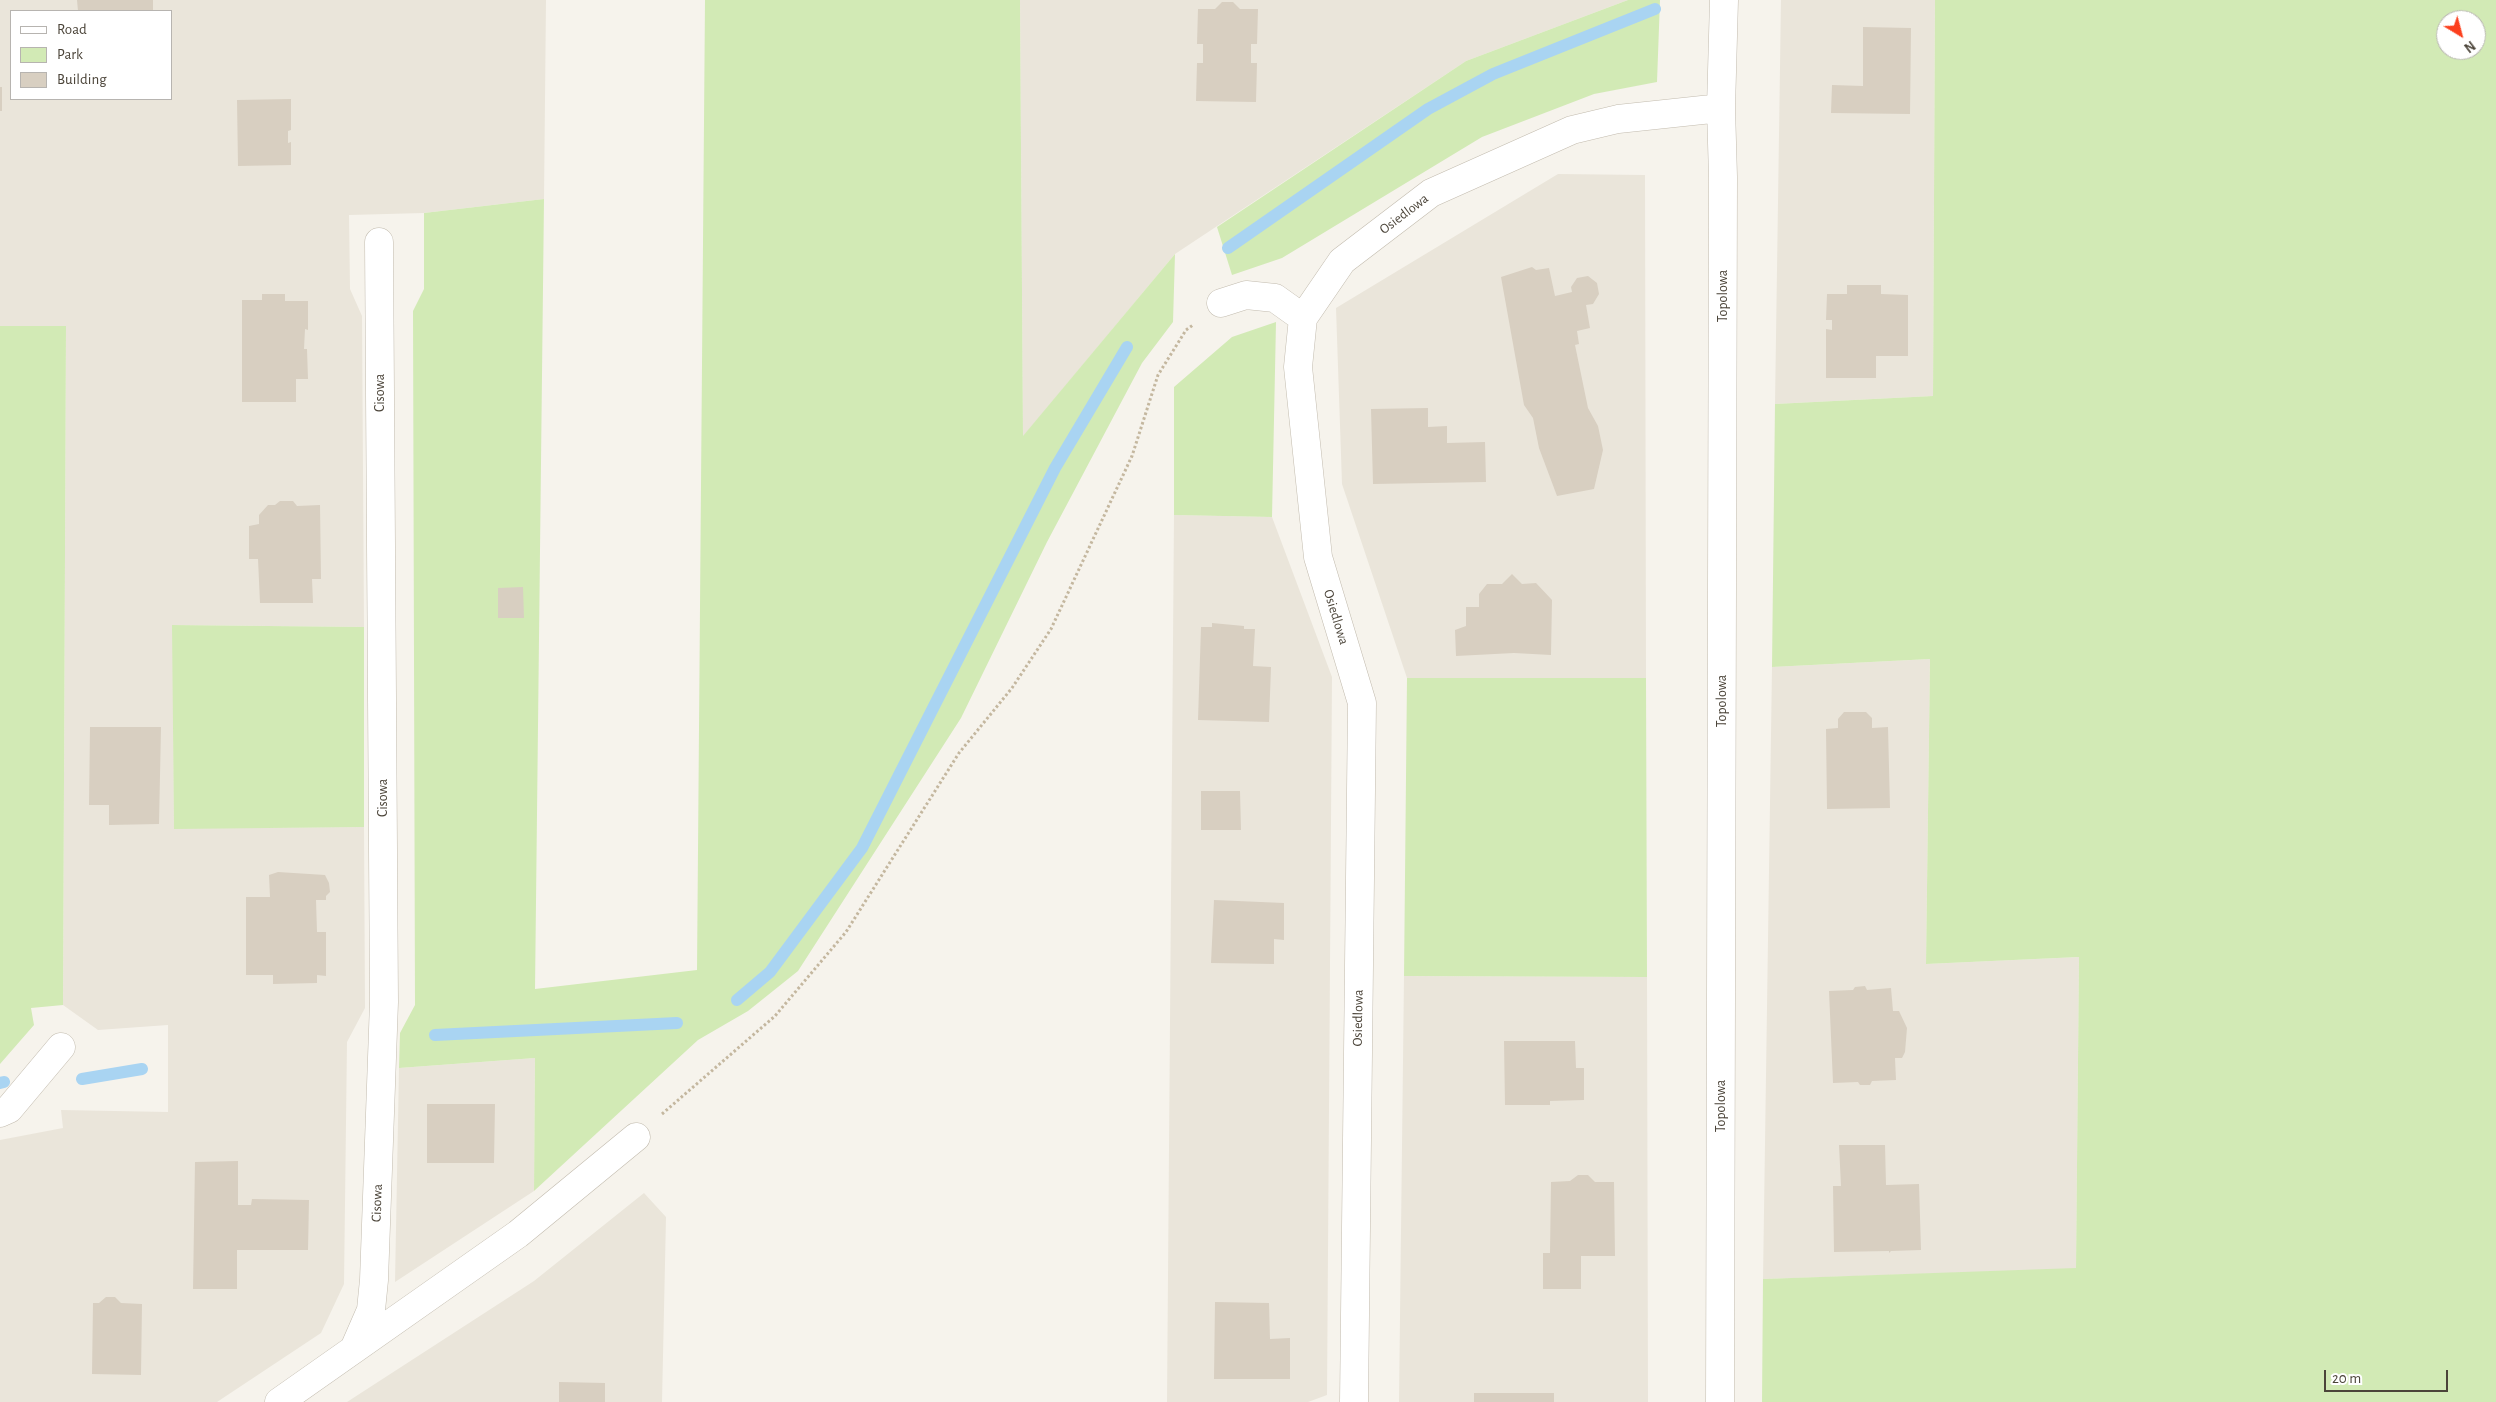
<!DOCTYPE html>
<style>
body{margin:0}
#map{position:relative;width:2496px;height:1402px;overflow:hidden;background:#f6f3ec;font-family:"Alegreya Sans",sans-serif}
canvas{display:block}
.legend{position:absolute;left:10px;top:10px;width:162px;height:90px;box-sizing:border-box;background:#fff;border:1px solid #b7b4b0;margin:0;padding:6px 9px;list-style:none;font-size:15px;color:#4b4439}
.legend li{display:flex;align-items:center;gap:10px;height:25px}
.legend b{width:25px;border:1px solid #b7b4b0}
.north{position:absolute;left:2436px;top:10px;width:50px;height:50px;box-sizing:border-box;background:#fff;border:1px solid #b7b4b0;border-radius:50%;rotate:143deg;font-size:14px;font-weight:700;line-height:20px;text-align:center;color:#4b4439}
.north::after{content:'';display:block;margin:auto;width:18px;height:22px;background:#fc3f1d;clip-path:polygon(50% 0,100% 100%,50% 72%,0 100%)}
.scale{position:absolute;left:2324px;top:1370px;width:124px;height:22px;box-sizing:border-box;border:2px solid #4b4439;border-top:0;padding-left:6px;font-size:15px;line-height:18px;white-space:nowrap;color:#4b4439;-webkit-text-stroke:4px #fff;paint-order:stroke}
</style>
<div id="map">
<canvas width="2496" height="1402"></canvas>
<ul class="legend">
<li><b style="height:6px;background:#fff"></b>Road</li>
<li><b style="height:14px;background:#d2eab5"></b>Park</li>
<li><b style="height:14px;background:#d8cfc1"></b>Building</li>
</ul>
<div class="north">N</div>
<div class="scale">20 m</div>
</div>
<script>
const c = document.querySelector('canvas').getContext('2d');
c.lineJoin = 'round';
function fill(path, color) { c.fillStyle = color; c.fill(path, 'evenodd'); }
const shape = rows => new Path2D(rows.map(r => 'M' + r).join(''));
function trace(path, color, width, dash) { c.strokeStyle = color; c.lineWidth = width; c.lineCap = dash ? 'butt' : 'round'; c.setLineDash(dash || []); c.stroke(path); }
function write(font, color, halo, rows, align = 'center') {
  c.font = font + ' "Alegreya Sans",sans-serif'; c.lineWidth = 4.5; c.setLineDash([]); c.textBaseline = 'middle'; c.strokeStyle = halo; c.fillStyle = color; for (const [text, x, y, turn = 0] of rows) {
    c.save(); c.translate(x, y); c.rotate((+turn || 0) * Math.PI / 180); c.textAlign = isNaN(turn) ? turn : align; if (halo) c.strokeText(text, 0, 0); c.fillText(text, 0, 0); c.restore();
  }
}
const residential = shape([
 [0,0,546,0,544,199,424,213,349,215,350,289,362,316,364,627,173,625,174,828,364,827,365,1008,347,1042,344,1284,321,1333,217,1402,0,1402,0,1140,63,1128,61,1110,168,1112,168,1025,98,1030,63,1005,66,326,0,326],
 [11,11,171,11,171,99,11,99],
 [1020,0,1628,0,1466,61,1175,254,1023,437],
 [1781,0,1935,0,1933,396,1775,404],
 [1558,174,1645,175,1646,678,1407,678,1342,484,1336,308],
 [1174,515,1272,517,1332,677,1327,1395,1308,1402,1167,1402],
 [1930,659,1926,964,2079,957,2076,1269,1763,1279,1772,667],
 [1404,976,1647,977,1648,1402,1399,1402],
 [535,1058,534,1191,395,1282,399,1068],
 [644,1193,666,1217,662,1402,347,1402,534,1281]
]);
const green = shape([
 [705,0,1020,0,1023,436,1175,254,1173,322,1142,363,1047,542,961,718,798,971,748,1011,698,1040,534,1191,535,1058,399,1068,400,1033,415,1005,413,311,424,289,424,213,544,199,535,989,697,970],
 [1628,0,1660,0,1657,82,1594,94,1482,137,1282,258,1232,275,1217,227,1466,61],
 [1935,0,2496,0,2496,1402,1762,1402,1763,1279,2076,1268,2079,957,1926,964,1930,659,1772,667,1775,404,1933,396],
 [2446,20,2476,20,2476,50,2446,50],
 [1276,322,1272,517,1174,515,1174,387,1232,337],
 [0,326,66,326,63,1005,31,1008,34,1025,0,1064],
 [172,625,364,627,364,827,174,829],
 [1407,678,1646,678,1647,977,1404,976]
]);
const stream = shape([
 [1228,248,1428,109,1493,74,1655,9],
 [737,1000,770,972,862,848,1055,468,1127,347],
 [435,1035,677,1023],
 [82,1079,142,1069],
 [0,1083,4,1082]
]);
const building = shape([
 [77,0,153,0,153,11,78,11],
 [1222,2,1233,2,1240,9,1258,9,1257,44,1251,44,1251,63,1257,63,1256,102,1196,101,1197,63,1203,63,1203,44,1197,44,1198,9,1215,9],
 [1863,27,1911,28,1910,114,1831,113,1832,85,1863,86],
 [0,87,2,87,2,111,0,111],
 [291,99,291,130,288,131,288,143,291,142,291,165,238,166,237,100],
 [1532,267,1536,270,1549,268,1555,296,1572,292,1571,287,1577,278,1588,276,1597,283,1599,294,1593,304,1586,305,1590,328,1577,331,1579,344,1575,345,1588,408,1598,426,1603,450,1594,489,1557,496,1539,448,1533,418,1524,405,1501,277],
 [1847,285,1881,285,1881,294,1908,295,1908,356,1876,356,1876,378,1826,378,1826,329,1832,330,1832,320,1826,320,1827,294,1847,294],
 [262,294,285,294,285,301,308,301,308,330,305,329,304,349,307,349,308,379,296,379,296,402,242,402,242,300,262,300],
 [1428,408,1428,427,1447,426,1447,443,1485,442,1486,482,1373,484,1371,409],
 [280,501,293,501,297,506,320,505,321,579,312,579,313,603,260,603,258,559,249,559,249,526,259,524,259,515,268,505,275,505],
 [1512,574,1522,584,1536,583,1552,600,1551,655,1514,653,1456,656,1455,630,1466,626,1466,607,1479,607,1479,594,1487,584,1502,584],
 [523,587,524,618,498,618,498,588],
 [1212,623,1244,626,1244,629,1255,629,1253,666,1271,667,1269,722,1198,720,1201,627,1212,627],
 [1844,712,1866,712,1872,718,1872,728,1888,727,1890,808,1827,809,1826,729,1838,728,1838,719],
 [90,727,161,727,159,824,109,825,109,805,89,805],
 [1201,791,1240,791,1241,830,1201,830],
 [278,872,325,875,329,883,330,892,326,896,326,900,316,900,317,932,326,932,326,976,317,975,317,983,273,984,273,975,246,975,246,897,270,897,269,875],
 [1214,900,1284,903,1284,940,1274,939,1274,964,1211,963],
 [1865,986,1867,990,1891,988,1893,1011,1899,1011,1907,1028,1905,1052,1902,1058,1895,1058,1896,1080,1872,1081,1870,1085,1860,1085,1858,1082,1833,1083,1829,991,1853,990,1855,987],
 [1504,1041,1575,1041,1576,1068,1584,1068,1584,1100,1550,1101,1550,1105,1505,1105],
 [427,1104,495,1104,494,1163,427,1163],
 [1839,1145,1885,1145,1886,1185,1919,1184,1921,1250,1891,1251,1889,1253,1889,1251,1834,1252,1833,1186,1841,1186],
 [238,1161,238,1205,251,1205,252,1199,309,1200,308,1250,237,1250,237,1289,193,1289,195,1162],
 [1578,1175,1588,1175,1595,1182,1614,1182,1615,1256,1581,1256,1581,1289,1543,1289,1543,1253,1550,1253,1551,1182,1570,1181],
 [106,1297,115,1297,121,1303,142,1304,141,1375,92,1374,93,1303,99,1303],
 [1215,1302,1269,1303,1270,1339,1290,1338,1290,1379,1214,1379],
 [559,1382,605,1383,605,1402,559,1402],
 [1474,1393,1554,1393,1554,1402,1474,1402]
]);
const path = shape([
 [662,1114,775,1016,846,932,959,753,1012,688,1051,629,1132,456,1158,375,1186,330,1193,325]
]);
const minor = shape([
 [1221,303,1246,295,1275,298,1303,318],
 [0,1113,9,1109,61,1047],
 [354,1349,371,1310,374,1280,384,1002,379,242],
 [279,1402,518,1234,636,1137],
 [1354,1402,1362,703,1318,557,1298,367,1303,318,1342,261,1431,193,1572,130,1618,119,1721,108],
 [1720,1402,1723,177,1721,108,1724,0]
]);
const streetNames = [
 ["Osiedlowa",1404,214,-37],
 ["Topolowa",1723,296,-90],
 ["Cisowa",380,393,-90],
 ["Osiedlowa",1336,617,73],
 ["Topolowa",1722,701,-90],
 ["Cisowa",383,798,-90],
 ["Osiedlowa",1358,1018,-89],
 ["Topolowa",1721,1106,-90],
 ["Cisowa",377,1203,-88]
];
fill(residential, '#eae5da');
fill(green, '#d2eab5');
trace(stream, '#a9d4f2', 12);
fill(building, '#d8cfc1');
trace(minor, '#c2bbae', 29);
trace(path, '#c4b79f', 3, [2.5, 2.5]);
trace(minor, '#fff', 28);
write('14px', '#4b4439', '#fff', streetNames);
</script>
